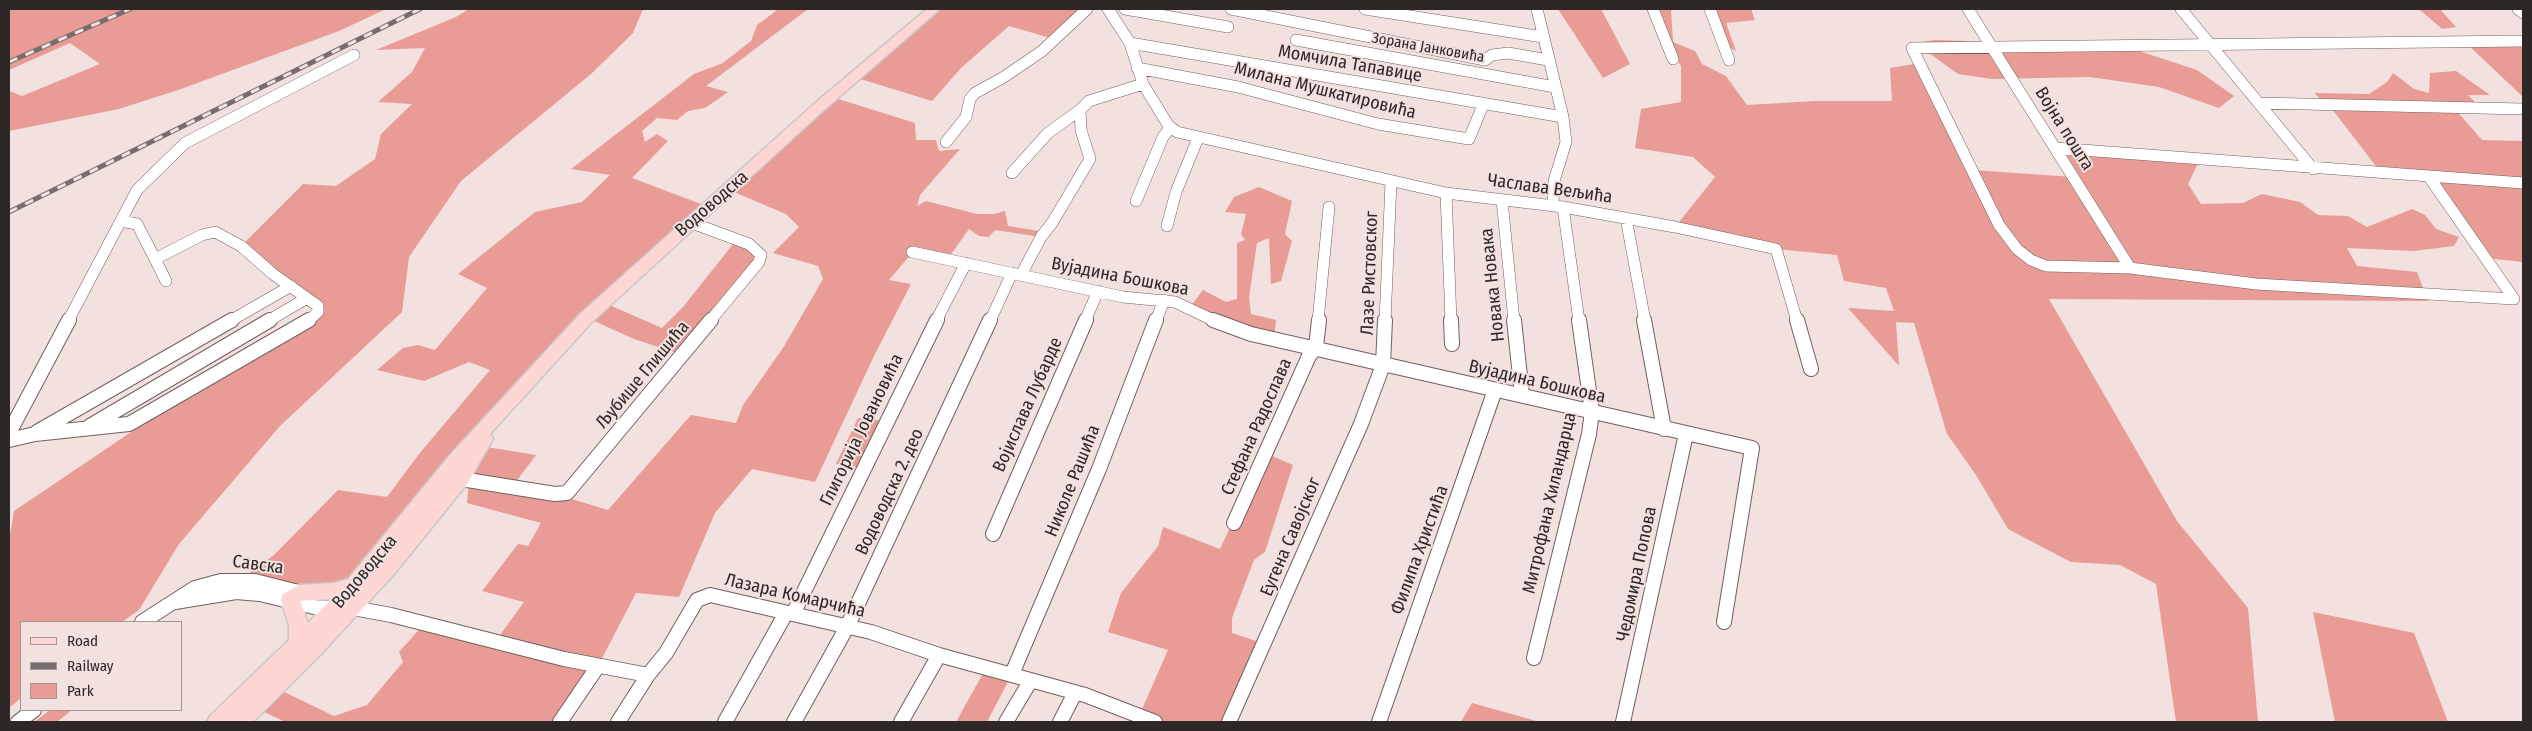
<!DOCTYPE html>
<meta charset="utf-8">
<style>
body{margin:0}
#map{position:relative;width:2532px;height:731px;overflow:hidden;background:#f2e1df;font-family:"Fira Sans Condensed",sans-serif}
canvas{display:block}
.frame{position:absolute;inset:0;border:10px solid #2d2726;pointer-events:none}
.legend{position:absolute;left:20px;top:621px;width:162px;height:90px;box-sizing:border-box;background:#f2e1df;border:1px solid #a39795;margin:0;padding:6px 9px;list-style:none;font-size:15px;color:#2d2726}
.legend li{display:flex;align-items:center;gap:10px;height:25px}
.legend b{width:25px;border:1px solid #a39795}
</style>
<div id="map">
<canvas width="2532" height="731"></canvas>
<div class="frame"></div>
<ul class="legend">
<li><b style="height:6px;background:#fed7d4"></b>Road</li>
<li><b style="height:6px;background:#776d6c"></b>Railway</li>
<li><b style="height:14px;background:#e99b95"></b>Park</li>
</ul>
</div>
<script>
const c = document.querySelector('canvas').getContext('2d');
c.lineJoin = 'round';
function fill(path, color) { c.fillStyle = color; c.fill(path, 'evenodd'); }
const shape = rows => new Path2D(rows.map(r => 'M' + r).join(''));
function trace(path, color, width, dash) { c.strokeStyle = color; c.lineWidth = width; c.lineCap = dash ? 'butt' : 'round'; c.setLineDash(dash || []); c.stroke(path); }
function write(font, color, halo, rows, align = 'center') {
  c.font = font + ' "Fira Sans Condensed",sans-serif'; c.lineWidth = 4; c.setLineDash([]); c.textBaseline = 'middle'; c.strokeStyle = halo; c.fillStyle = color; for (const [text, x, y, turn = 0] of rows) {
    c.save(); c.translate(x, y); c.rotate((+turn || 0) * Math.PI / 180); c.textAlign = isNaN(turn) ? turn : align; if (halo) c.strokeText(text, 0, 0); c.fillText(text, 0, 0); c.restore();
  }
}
const green = shape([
 [9,9,386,9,339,31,181,89,119,109,9,131,9,91,22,96,100,64,70,43,9,70],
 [469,9,643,9,633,33,591,74,461,181,409,257,402,312,280,426,179,544,139,610,122,622,21,622,21,698,9,708,9,541,14,511,143,424,308,321,318,312,241,246,303,184,336,186,375,159,381,134,412,104,378,102,412,72,425,48,376,50,456,17],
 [774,9,808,9,706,86,728,92,705,108,688,111,677,120,657,118,642,131,645,142,657,134,668,141,632,178,709,207,607,297,356,585,230,587,274,555,338,490,387,497,419,454,490,370,469,362,424,381,377,370,403,348,418,345,435,350,487,288,458,274,535,212,582,202,610,175,571,169,694,74,723,63,751,41,757,25,776,11],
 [934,9,1087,9,1054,39,1009,26,961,68,932,101,854,77],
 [1558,9,1601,9,1630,64,1603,78],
 [1653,9,1671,9,1673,42,1695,51,1702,64,1726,76,1747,105,1816,101,1892,101,1890,68,1920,63,1973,170,2073,177,2055,148,2199,161,2188,184,2201,204,2243,203,2262,194,2300,202,2318,215,2348,216,2367,227,2412,209,2425,215,2436,229,2459,237,2454,246,2414,251,2347,248,2357,266,2417,272,2428,301,2049,299,2177,521,2248,608,2258,722,2176,722,2156,584,2120,565,2071,562,2008,529,1976,475,1947,434,1914,323,1896,322,1899,366,1848,308,1894,311,1886,288,1844,281,1837,255,1776,249,1675,227,1715,177,1693,157,1635,148,1641,109,1681,102,1681,66,1667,46],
 [1710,9,1751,9,1755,20,1726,23,1736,51,1723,44],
 [2419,9,2440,9,2456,27,2442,29],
 [1935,40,1964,41,1992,47,2072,52,2091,42,2139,51,2197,70,2234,96,2219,108,2159,87,2090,77,1992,79,1958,74,1915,43],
 [2523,41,2523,97,2465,42],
 [2456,71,2490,95,2468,95,2481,108,2454,108,2482,140,2523,141,2523,262,2485,258,2429,177,2382,174,2332,109,2314,93,2369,94,2387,82,2393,73,2414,89,2429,93,2430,73],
 [832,97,915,123,916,140,936,140,939,151,960,149,920,195,917,206,926,201,977,214,994,214,1005,211,1008,226,1045,232,1041,237,995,230,989,237,979,236,969,229,947,260,912,253,889,280,911,284,874,356,815,482,752,469,715,513,679,597,636,593,598,666,559,722,285,722,256,708,276,688,334,716,367,705,403,662,399,652,424,624,495,642,524,602,482,591,518,544,528,546,541,523,467,503,469,480,480,446,536,455,512,487,555,494,608,510,691,415,736,423,743,405,783,348,823,279,818,266,773,253,799,227,786,214,729,190],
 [1259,187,1292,201,1285,234,1292,241,1281,281,1271,284,1269,238,1257,243,1249,297,1251,314,1276,320,1274,339,1190,307,1203,290,1226,302,1237,299,1237,243,1245,240,1241,234,1246,214,1225,212,1234,197],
 [737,239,761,255,683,355,634,339,592,320,607,304,662,328,683,307],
 [858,418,885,421,864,468,836,464],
 [1265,453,1293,465,1265,552,1254,560,1232,618,1232,633,1265,644,1229,722,1155,722,1139,716,1168,650,1108,632,1121,593,1158,546,1163,527,1220,549],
 [2313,612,2414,633,2448,722,2335,722],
 [986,668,1012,674,987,722,956,722],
 [1472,703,1540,722,1461,722],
 [50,710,72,710,57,722,34,722]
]);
const minorFar1 = shape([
 [1108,9,1130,43,1143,84,1168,125,1177,132,1446,193,1563,207,1675,227,1776,249,1797,321],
 [1125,9,1228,27],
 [1231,9,1485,60,1492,55,1508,53,1548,60],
 [1365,9,1543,37],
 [1537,9,1563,117,1566,142,1554,181,1553,205],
 [1653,9,1673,59],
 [1710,9,1729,60],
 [1968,9,2130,268],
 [2181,9,2313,169],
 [2518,9,2523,13],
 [1296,40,1555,87],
 [1130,43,1563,117],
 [1137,68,1238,87,1378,124,1469,139,1483,105],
 [2259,103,2523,109],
 [946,142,966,117,970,99,975,93,1004,77,1042,51,1087,9],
 [2055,148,2523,183],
 [1012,173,1048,133,1080,110],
 [2429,177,2514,299,2256,284,2130,268,2046,266,2031,260,2017,249,1999,225,1912,48,2523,41],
 [1446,193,1451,321],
 [1502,200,1514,321],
 [1136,201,1163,137,1170,128],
 [1563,207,1579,321],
 [1626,218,1645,321],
 [121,221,137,224,155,259,202,235,215,232,241,246,273,274,318,306,318,312,308,321],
 [692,223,749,244,761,255,759,262,710,321],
 [1167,226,1176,192,1198,138],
 [912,252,1123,297,1175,302,1215,321],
 [155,259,166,281],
 [1021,275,1041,237,1052,223,1090,159,1081,130,1080,110,1089,101,1143,84],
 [68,321,137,190,185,143,354,55],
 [230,321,291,286],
 [268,321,307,298],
 [936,321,966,263],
 [990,321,1012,273],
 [1085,321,1098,291],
 [1156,321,1164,300],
 [1318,321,1329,207],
 [1385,321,1391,182]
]);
const minor = shape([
 [1213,320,1251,334,1752,448,1724,622],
 [1451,320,1452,344],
 [1514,320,1522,395],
 [1644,320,1664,429],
 [1797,320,1811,369],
 [90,426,270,320],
 [37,432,232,320],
 [9,433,69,320],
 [9,440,35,434,129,424,309,320],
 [461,479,555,494,567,493,711,320],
 [1234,523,1309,356,1316,347,1319,320],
 [993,534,1086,320],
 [175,602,236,592,260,594,318,608,353,608,391,615,564,659,648,675],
 [793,614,937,320],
 [142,622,195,588,221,581,255,581,306,594],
 [1534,658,1589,434,1592,412,1579,320],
 [1012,674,1099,469,1156,320],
 [18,722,34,710],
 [560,722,598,666],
 [618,722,648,675,666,653,697,600,710,595,871,632,939,655,1085,695,1155,722],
 [725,722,786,613],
 [794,722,847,627,990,320],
 [901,722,939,655],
 [1006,722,1031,680],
 [1060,722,1075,693],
 [1229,722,1361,424,1383,365,1385,320],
 [1379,722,1495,390],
 [1623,722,1686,434]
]);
const major = shape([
 [927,9,940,9,824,110,592,322,490,434,493,439,467,484,395,573,322,653,253,722,207,722,210,716,289,640,289,625,281,600,283,594,299,585,334,583,348,579,449,456,580,314,814,104,927,9],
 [332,599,308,623,300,601,332,599]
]);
const rail = shape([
 [9,62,130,9],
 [9,212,420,9]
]);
const farStreetnames = [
 ["Зорана Јанковића",1428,48,10]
];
const streetNames = [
 ["Момчила Тапавице",1350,64,10],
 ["Милана Мушкатировића",1325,91,14],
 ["Војна пошта",2064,129,58],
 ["Часлава Вељића",1550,189,8],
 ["Водоводска",712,204,-41],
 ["Лазе Ристовског",1370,273,-88],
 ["Вујадина Бошкова",1120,277,11],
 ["Новака Новака",1493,285,-96],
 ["Љубише Глишића",643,375,-50],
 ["Вујадина Бошкова",1537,382,13],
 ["Војислава Лубарде",1028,405,-66],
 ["Стефана Радослава",1257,427,-66],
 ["Глигорија Јовановића",862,430,-64],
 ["Николе Рашића",1073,481,-68],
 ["Водоводска 2. део",890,492,-65],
 ["Митрофана Хиландарца",1550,503,-77],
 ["Еугена Савојског",1291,537,-67],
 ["Филипа Христића",1420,550,-70],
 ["Савска",258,565,8],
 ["Водоводска",365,572,-50],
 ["Чедомира Попова",1637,574,-78],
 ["Лазара Комарчића",795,596,13]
];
fill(green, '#e99b95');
trace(minorFar1, '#706160', 12);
trace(minor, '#706160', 16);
trace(major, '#c8c7c7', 3);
trace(minorFar1, '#fff', 11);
trace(minor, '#fff', 14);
fill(major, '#fed7d4');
trace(rail, '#776d6c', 5);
trace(rail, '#f2e1df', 3, [9]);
write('15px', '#2d2726', '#f2e1df', farStreetnames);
write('18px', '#2d2726', '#f2e1df', streetNames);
</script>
